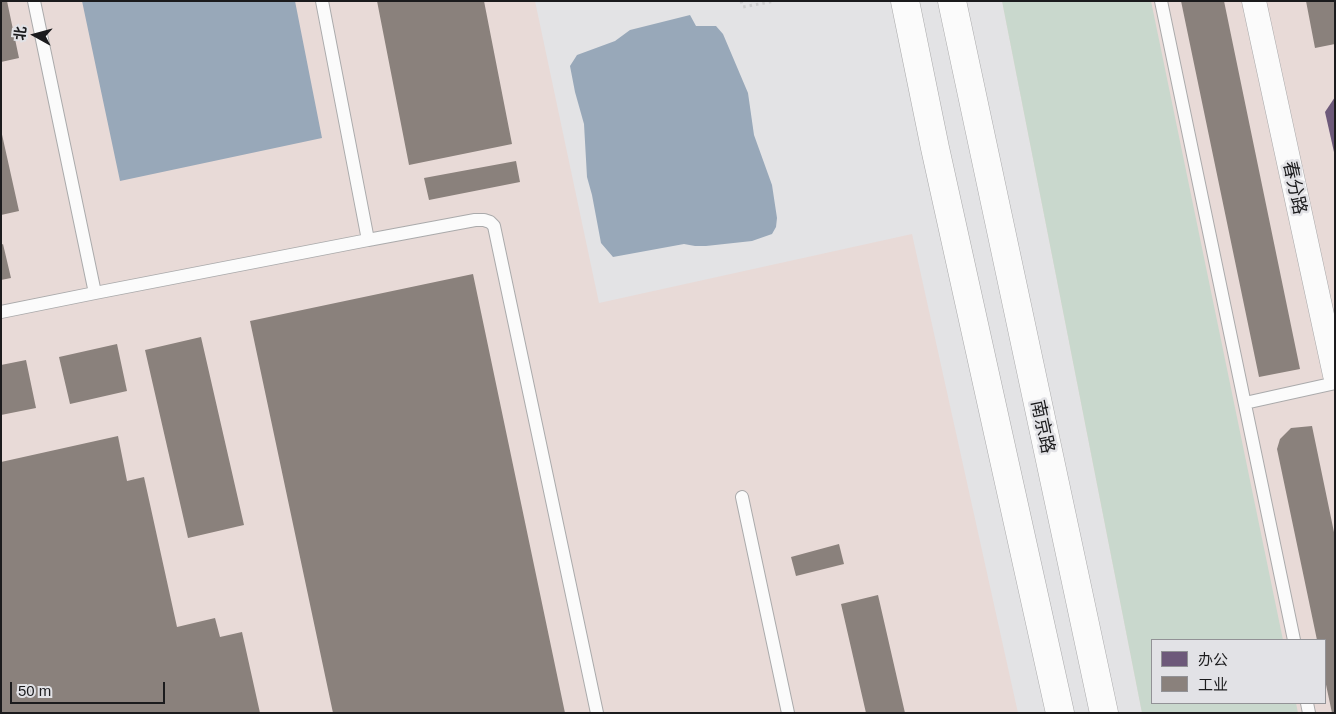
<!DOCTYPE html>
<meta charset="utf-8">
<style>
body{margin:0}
#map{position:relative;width:1336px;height:714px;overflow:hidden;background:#e3e3e5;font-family:Helvetica,"Noto Sans SC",sans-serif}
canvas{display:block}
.frame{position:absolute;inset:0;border:2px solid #1b1b1d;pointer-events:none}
.legend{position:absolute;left:1151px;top:639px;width:175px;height:65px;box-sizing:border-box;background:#e2e2e6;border:1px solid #929296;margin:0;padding:6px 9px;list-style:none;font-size:15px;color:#1b1b1d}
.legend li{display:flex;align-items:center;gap:10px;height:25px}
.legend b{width:25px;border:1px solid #929296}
.north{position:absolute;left:10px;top:10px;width:50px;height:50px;-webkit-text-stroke:4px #e2e2e6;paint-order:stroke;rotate:277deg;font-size:14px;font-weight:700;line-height:20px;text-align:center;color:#1b1b1d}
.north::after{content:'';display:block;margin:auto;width:18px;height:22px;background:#1b1b1d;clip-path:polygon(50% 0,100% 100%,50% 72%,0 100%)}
.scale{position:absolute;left:10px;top:682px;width:155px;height:22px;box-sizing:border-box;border:2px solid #1b1b1d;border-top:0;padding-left:6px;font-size:15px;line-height:18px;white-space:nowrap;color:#1b1b1d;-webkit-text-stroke:4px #e2e2e6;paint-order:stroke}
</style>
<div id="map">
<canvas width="1336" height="714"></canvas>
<div class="frame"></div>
<ul class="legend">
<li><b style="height:14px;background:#6d597a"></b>办公</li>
<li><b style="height:14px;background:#8a817c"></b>工业</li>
</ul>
<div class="north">北</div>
<div class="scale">50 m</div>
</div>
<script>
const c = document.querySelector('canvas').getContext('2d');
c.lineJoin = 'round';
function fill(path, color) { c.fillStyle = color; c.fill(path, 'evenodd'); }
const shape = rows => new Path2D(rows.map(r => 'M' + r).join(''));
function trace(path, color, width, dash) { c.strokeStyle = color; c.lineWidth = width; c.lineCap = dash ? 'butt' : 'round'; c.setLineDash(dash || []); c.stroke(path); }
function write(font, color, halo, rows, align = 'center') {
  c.font = font + ' Helvetica,"Noto Sans SC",sans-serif'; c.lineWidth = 5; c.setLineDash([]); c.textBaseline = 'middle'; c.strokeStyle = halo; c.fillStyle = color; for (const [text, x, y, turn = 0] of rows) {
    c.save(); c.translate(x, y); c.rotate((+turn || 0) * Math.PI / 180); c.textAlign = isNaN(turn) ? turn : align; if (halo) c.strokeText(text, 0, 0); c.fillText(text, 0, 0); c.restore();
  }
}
const industrial = shape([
 [1,1,535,1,599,303,912,234,1018,713,1,713],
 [1002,1,1335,1,1335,713,1142,713],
 [1152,640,1325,640,1325,703,1152,703]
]);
const green = shape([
 [1002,1,1151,1,1283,640,1152,640,1152,703,1296,703,1298,713,1142,713]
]);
const water = shape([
 [82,1,295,1,322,138,120,181],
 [690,15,696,26,716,26,723,34,748,93,754,135,772,185,777,218,776,227,772,234,752,241,706,246,695,246,684,244,613,257,601,243,592,195,587,177,584,124,575,92,570,66,577,55,615,41,630,30]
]);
const offices = shape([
 [1335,97,1335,152,1334,152,1325,112]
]);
const industry = shape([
 [1,1,7,1,19,58,1,62],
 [377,1,484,1,512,144,409,165],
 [1181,1,1224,1,1300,369,1259,377],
 [1306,1,1335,1,1335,44,1315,48],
 [1,130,19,211,1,215],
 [516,161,520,182,429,200,424,178],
 [3,244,11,278,1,280,1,245],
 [473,274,565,713,333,713,250,321],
 [201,337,244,525,188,538,145,350],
 [117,344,127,391,70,404,59,357],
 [26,360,36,408,1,415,1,365],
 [1312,426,1335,537,1335,713,1332,713,1325,680,1325,640,1317,640,1277,449,1280,439,1291,428],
 [118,436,127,481,144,477,177,627,215,618,220,637,242,632,260,713,1,713,1,462],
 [839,544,844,564,796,576,791,557],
 [878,595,905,713,866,713,841,604]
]);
const path = shape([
 [741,1,743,7,775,1]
]);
const service = shape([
 [34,1,95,293,368,240,322,1],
 [1161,1,1294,640],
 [368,240,475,220,484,220,490,222,494,226,597,713],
 [1,312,95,293],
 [1245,403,1335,383],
 [742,497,788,713],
 [1307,703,1309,713]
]);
const minor = shape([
 [1254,1,1335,375]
]);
const primary = shape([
 [905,1,935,148,1060,713],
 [952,1,1104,713]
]);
const streetNames = [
 ["春分路",1294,188,78],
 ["南京路",1042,427,78]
];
fill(industrial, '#e8dad7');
fill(green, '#c9d8cd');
fill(water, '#98a8b9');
fill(offices, '#6d597a');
fill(industry, '#8a817c');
trace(service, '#aaaaab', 14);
trace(minor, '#aaaaab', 25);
trace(primary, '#aaaaab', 29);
trace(path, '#cececf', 3, [2.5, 4]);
trace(service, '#fbfbfb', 12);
trace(minor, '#fbfbfb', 24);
trace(primary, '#fbfbfb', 28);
write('18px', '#1b1b1d', '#e2e2e6', streetNames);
</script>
